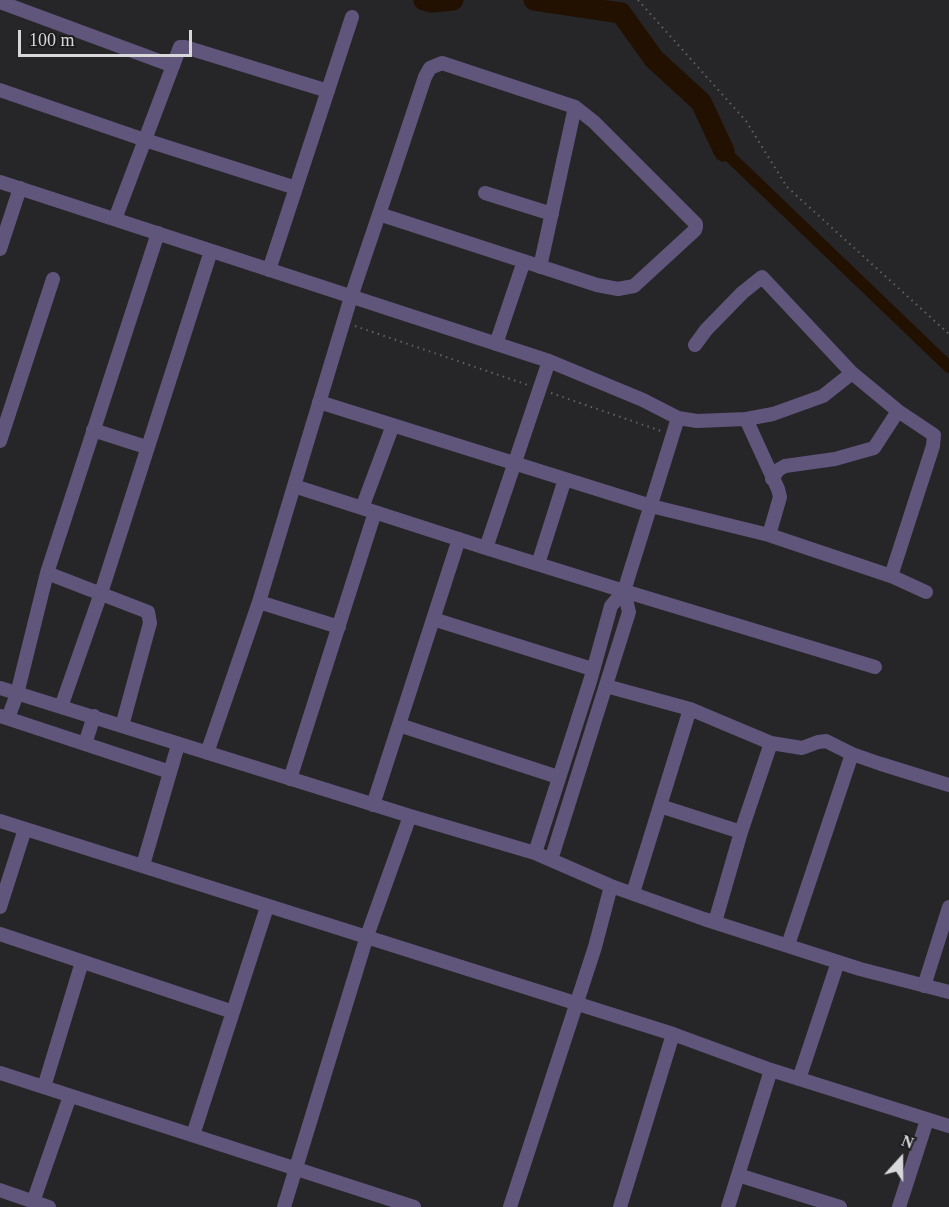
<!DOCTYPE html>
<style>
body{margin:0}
#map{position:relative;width:949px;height:1207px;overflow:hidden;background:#262528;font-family:Georgia,serif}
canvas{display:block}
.north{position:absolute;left:871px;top:1129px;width:60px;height:60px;-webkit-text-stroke:4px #1c1b1e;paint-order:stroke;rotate:21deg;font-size:16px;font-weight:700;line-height:24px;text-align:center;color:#d8d8da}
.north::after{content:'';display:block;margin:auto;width:21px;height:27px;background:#d8d8da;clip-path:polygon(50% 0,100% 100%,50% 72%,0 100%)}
.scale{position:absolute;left:18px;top:30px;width:174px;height:27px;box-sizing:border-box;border:3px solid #d8d8da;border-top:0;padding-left:8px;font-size:18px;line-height:21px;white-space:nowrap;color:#d8d8da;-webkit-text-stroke:4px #1c1b1e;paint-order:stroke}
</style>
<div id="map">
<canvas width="949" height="1207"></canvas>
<div class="north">N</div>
<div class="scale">100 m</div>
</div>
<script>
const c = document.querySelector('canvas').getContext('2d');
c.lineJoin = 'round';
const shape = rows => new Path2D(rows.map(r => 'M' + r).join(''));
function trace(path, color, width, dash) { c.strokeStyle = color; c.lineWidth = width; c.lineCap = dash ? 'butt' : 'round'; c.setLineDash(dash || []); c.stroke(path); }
const canal = shape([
 [724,151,949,367]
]);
const river = shape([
 [424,0,432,2,453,0],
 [534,0,621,13,654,59,701,102,724,151]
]);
const path = shape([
 [638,0,746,121,787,187,949,334],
 [355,326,528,385],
 [551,393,661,431]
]);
const minor = shape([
 [0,2,173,66],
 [0,90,145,140,296,188],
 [0,182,549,361,643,400,678,418,697,421,746,419,773,414,823,396,852,373],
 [485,193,552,214],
 [115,219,180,47,185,47,328,91],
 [0,249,20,188],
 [540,267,575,107],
 [269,270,352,17],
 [496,344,524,261],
 [695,345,706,330,742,293,762,277,852,373,898,411,934,435,933,446,891,576],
 [319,402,651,506,769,535,891,576,926,592],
 [746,419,778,489,780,497,769,535],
 [93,430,146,447],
 [0,441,53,279],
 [772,479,778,470,785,466,835,459,874,448,898,411],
 [294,486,486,548,549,361],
 [362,508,393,425],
 [486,548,624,591,678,418],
 [538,564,565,479],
 [47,573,148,612,150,623,122,726],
 [624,591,875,667],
 [259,602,339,627],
 [433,619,592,669],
 [606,686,690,709,771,743,802,748,818,742,826,741,852,754,881,764,949,785],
 [0,688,410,816,535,853,611,886,704,919,860,969,949,992],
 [61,707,101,593,211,251],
 [0,716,170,772],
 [8,718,17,694,47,573,158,233],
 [399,725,558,777],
 [85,744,94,716],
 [207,753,259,602,351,297,396,164,425,77,430,68,442,63,575,107,594,122,696,224,696,227,695,230,634,286,618,289,597,285,379,214],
 [290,779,375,512],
 [373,805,459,539],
 [660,806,741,832],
 [0,821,673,1034,771,1070,949,1126],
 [535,853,591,678,611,606,624,591,629,612,551,860],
 [143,865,178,745],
 [633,893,690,709],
 [0,907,25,829],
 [715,922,741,832,771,743],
 [0,934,233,1012],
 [788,945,852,754],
 [924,986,949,907],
 [0,1073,414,1207],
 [799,1079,838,962],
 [44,1087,82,962],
 [193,1135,267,907],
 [738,1175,840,1207],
 [0,1190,49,1207],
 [33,1202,70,1096],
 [284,1207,367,936,410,816],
 [510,1207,595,947,611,886],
 [620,1207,673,1034],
 [728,1207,771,1070],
 [899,1207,927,1120]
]);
trace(canal, '#210', 12);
trace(river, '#210', 21);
trace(path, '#636365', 2, [1.5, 4.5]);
trace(minor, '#60557b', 14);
</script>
